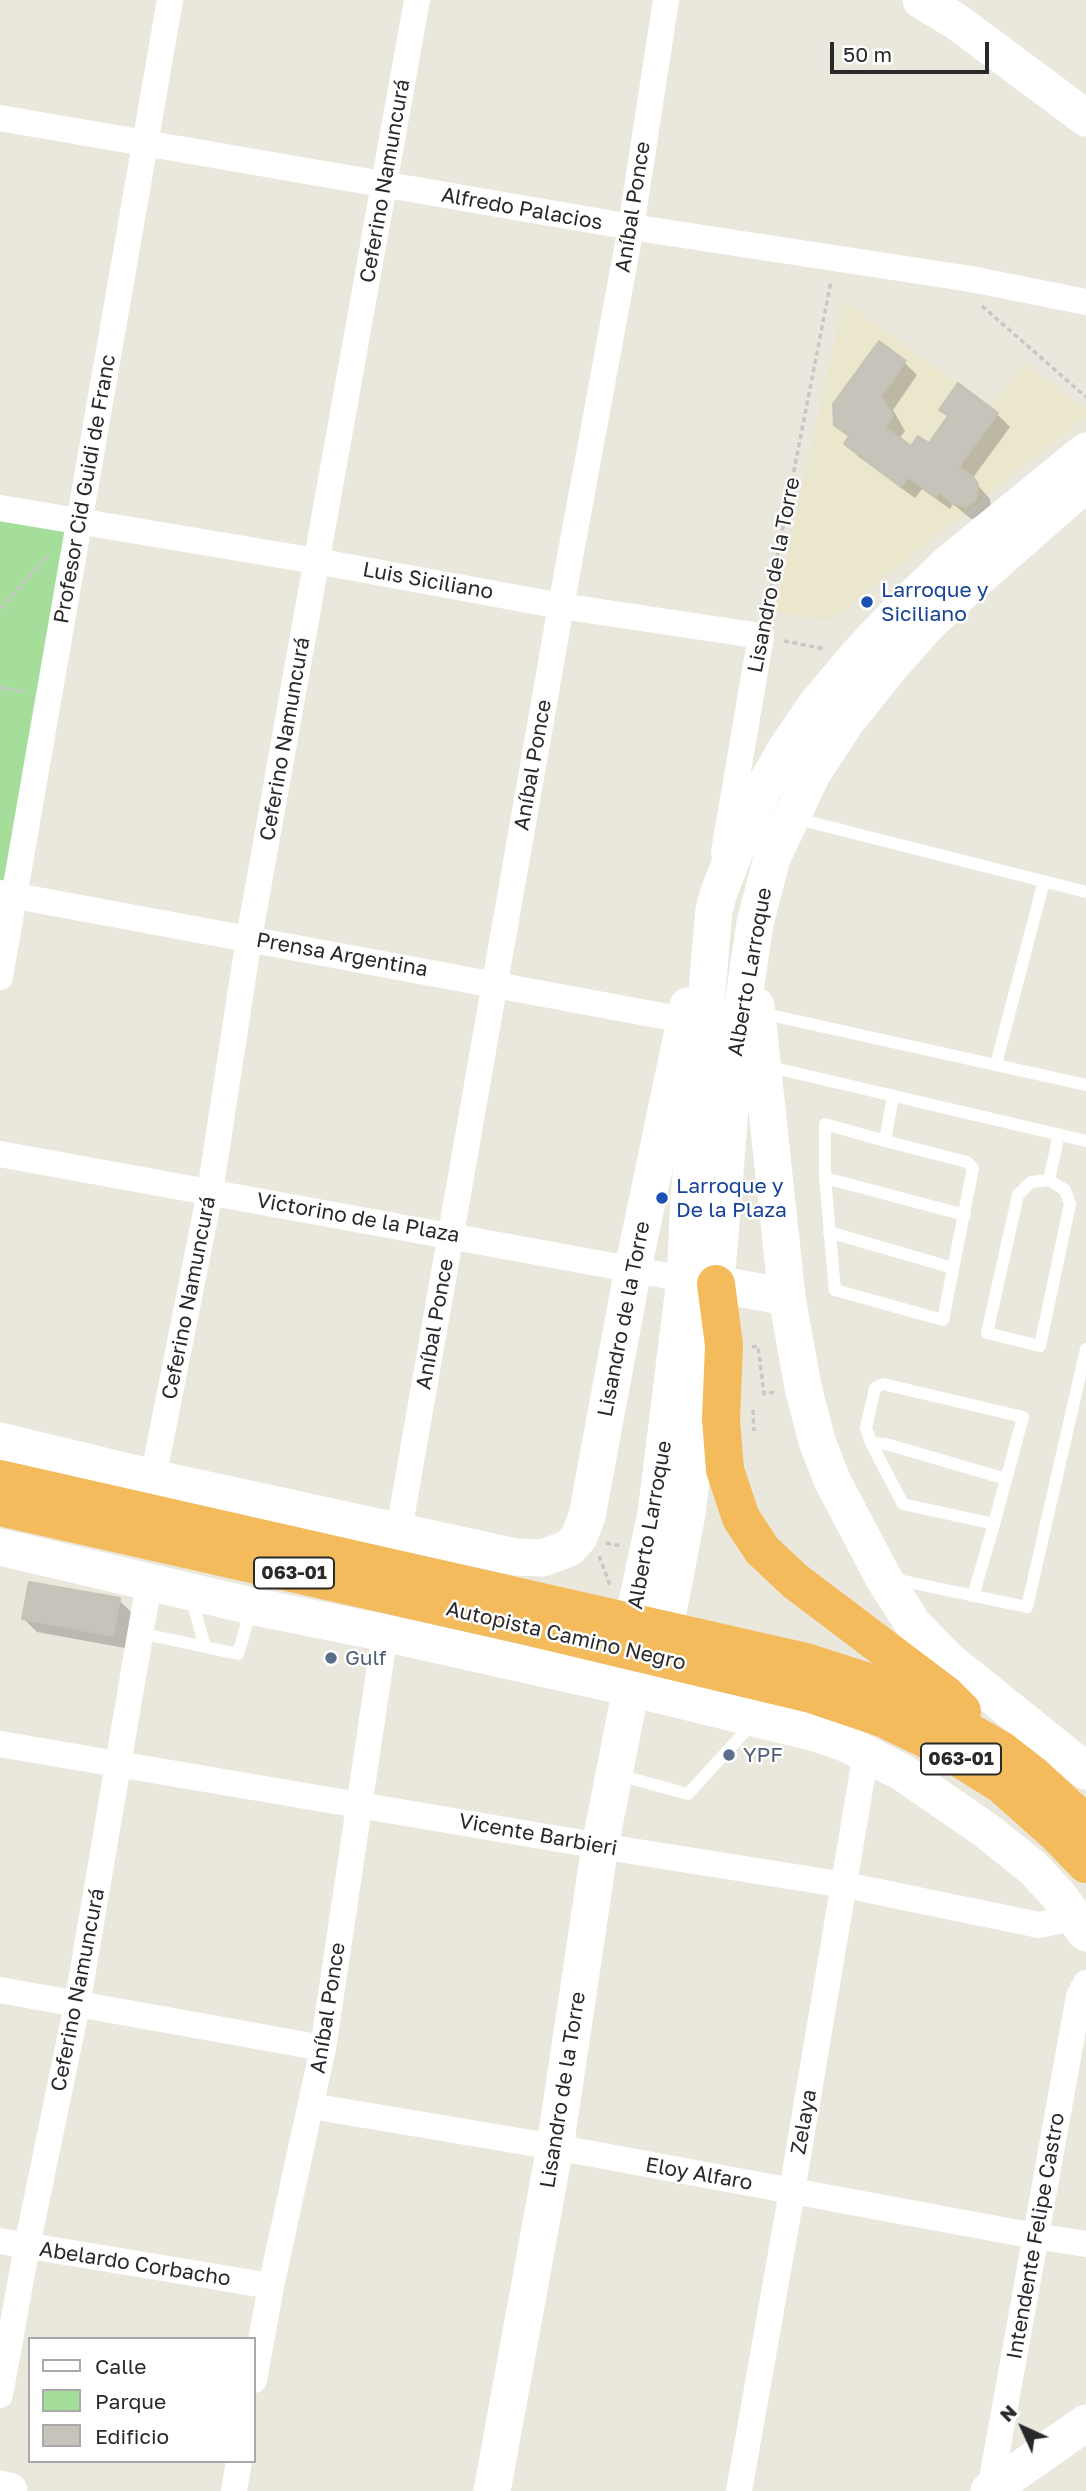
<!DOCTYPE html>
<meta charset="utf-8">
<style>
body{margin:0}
#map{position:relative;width:1086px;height:2491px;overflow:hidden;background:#eae7dc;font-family:"Golos Text",sans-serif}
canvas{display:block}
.legend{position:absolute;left:28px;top:2337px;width:228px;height:126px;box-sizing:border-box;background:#fff;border:2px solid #a9a9a9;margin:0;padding:9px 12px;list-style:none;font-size:21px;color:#292929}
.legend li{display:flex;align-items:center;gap:14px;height:35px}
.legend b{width:35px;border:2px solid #a9a9a9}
.north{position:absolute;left:988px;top:2393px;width:70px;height:70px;-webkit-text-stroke:5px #fff;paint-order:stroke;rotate:315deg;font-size:19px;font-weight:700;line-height:28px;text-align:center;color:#292929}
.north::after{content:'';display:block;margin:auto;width:24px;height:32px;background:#292929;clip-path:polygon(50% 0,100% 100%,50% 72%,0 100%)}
.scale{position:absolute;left:830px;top:42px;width:159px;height:32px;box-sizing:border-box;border:4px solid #292929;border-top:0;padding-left:9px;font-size:21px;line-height:24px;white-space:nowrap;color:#292929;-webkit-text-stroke:5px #fff;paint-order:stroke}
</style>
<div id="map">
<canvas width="1086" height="2491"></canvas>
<ul class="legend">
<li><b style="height:9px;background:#fff"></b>Calle</li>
<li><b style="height:19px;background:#a5de9b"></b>Parque</li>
<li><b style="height:19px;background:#c6c3bb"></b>Edificio</li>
</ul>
<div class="north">N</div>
<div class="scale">50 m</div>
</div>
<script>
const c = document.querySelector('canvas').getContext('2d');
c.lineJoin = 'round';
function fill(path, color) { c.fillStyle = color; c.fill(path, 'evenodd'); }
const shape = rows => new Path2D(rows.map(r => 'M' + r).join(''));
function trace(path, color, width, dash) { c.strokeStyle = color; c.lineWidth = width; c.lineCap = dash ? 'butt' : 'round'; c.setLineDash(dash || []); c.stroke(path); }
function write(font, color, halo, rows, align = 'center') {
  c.font = font + ' "Golos Text",sans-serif'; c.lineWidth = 5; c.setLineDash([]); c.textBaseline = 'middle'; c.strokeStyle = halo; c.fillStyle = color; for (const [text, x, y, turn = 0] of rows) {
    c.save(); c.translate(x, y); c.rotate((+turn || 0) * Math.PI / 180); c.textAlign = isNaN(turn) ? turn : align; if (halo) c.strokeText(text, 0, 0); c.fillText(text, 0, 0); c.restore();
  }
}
const education = shape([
 [844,301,990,407,1025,363,1086,411,1086,416,829,621,775,612]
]);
const green = shape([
 [0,508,79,522,14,896,0,893]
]);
const shadow = shape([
 [904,362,917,375,893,410,905,431,899,439,912,448,929,446,949,418,941,409,997,414,1010,427,972,479,990,499,991,508,985,516,971,519,953,504,950,509,922,489,915,498,859,457,846,444,850,438,836,424],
 [119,1600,132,1613,125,1648,37,1632,24,1619]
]);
const building = shape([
 [879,341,906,361,881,396,893,416,885,427,911,446,918,436,929,443,948,416,939,410,958,383,998,413,959,467,973,477,978,484,976,499,967,506,952,504,940,492,936,497,908,477,901,487,844,444,849,436,834,425,833,404,879,341],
 [29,1582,120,1598,113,1636,22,1619,29,1582]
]);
const path = shape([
 [982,306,1086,397],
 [0,609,48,556],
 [766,614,831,281],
 [784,641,825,649],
 [0,688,26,692],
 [752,1347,758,1346,764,1394,775,1392],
 [753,1410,754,1431],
 [606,1543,622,1546],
 [599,1556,610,1585]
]);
const lane = shape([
 [794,818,1086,892],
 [761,1013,1086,1085],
 [996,1064,1044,881],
 [766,1066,1086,1141],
 [885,1141,967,1162,973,1168,943,1320,835,1290,825,1178,825,1124,885,1141,893,1096],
 [825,1178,965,1215],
 [1049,1180,1065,1190,1070,1204,1040,1346,987,1333,1018,1195,1031,1182,1049,1180,1059,1134],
 [829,1232,953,1268],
 [871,1443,903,1504,994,1524],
 [894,1579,1027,1607,1086,1349],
 [191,1596,205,1647],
 [973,1596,994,1524,1023,1417,883,1384,875,1388,866,1428,871,1443,886,1444,1006,1479],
 [140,1633,238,1654,251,1609],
 [618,1775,688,1794,752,1724]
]);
const street = shape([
 [0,118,631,227,971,279,1086,302],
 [0,508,316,561,561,606,761,636,724,852],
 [0,893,684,1020],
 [0,977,170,0],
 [0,1154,701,1282],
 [153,1478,210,1192,249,938,417,0],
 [399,1530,561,606,631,227,666,0],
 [0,1744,600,1846,845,1885,1039,1925,1076,1917],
 [0,1990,323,2048],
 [311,2106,555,2147,1035,2236,1086,2244],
 [0,2241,271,2286],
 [254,2380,271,2286,323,2048,385,1633],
 [0,2395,27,2246,77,2005,149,1583],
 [990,2490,1079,1996,1086,1983],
 [234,2491,239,2461],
 [739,2491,792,2191,866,1753]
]);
const secondary = shape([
 [921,0,957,22,1086,118],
 [756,1006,787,1297,803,1387,817,1441,832,1480,883,1577,913,1624,948,1660,1086,1771],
 [716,1284,787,1297],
 [0,1441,153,1478,516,1557,543,1558,569,1548,579,1537,587,1516,633,1269,688,1006],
 [0,1547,251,1606,385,1633,631,1688,815,1733,845,1743,903,1773,987,1831,1033,1868,1058,1895,1086,1933],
 [659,1659,687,1514,716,1284,733,1073,755,923,772,858,812,774,846,722,890,667,927,625,962,592,1086,483],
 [0,2489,9,2491],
 [492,2491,555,2147,600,1846,631,1688,624,1662,656,1514,685,1279,689,1198,714,910,719,892,735,851,764,787,786,749,816,705,857,656,903,607,950,562,1086,451],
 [989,2491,1086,2423]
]);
const highway = shape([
 [716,1284,724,1345,721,1419,725,1470,741,1518,762,1550,795,1581,946,1695,962,1711],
 [0,1479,806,1662,862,1680,925,1707,1001,1750,1032,1774,1086,1824],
 [0,1507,526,1626,811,1694,882,1718,938,1745,1002,1785,1057,1834,1086,1864]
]);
const markers = [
 [867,602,7,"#1a4fb4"],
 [662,1198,7,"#1a4fb4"],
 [331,1658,7,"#5c6f8a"],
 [729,1755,7,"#5c6f8a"]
];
const shields = [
 [294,1573,80],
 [961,1759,80]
];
const shieldNames = [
 ["063-01",294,1573],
 ["063-01",961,1759]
];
const streetNames = [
 ["Ceferino Namuncurá",385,181,-80],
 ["Aníbal Ponce",633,207,-81],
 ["Alfredo Palacios",522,209,10],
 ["Profesor Cid Guidi de Franc",85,489,-80],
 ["Lisandro de la Torre",774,575,-79],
 ["Luis Siciliano",428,581,10],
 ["Ceferino Namuncurá",285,739,-80],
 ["Aníbal Ponce",533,765,-80],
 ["Prensa Argentina",342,955,10],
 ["Alberto Larroque",750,972,-80],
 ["Victorino de la Plaza",358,1218,10],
 ["Ceferino Namuncurá",189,1298,-79],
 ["Lisandro de la Torre",624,1319,-79],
 ["Aníbal Ponce",435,1324,-80],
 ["Alberto Larroque",650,1525,-80],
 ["Autopista Camino Negro",566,1636,13],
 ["Vicente Barbieri",538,1835,10],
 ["Ceferino Namuncurá",78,1990,-79],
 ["Aníbal Ponce",328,2008,-81],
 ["Lisandro de la Torre",563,2090,-81],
 ["Zelaya",804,2122,-80],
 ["Eloy Alfaro",699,2174,10],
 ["Intendente Felipe Castro",1036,2236,-80],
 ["Abelardo Corbacho",135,2264,9]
];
const transitNames = [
 ["Larroque y",881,590],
 ["Siciliano",881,614],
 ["Larroque y",676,1186],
 ["De la Plaza",676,1210]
];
const serviceNames = [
 ["Gulf",345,1658],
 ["YPF",743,1755]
];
fill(education, '#ebe7cc');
fill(green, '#a5de9b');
fill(shadow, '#0003');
fill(building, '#c6c3bb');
trace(building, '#c5c3b5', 2);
trace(path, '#c7c7c7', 3.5, [5, 3.5]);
trace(lane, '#fff', 12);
trace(street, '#fff', 26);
trace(secondary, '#fff', 37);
trace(highway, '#f4bb5d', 38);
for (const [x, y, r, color] of markers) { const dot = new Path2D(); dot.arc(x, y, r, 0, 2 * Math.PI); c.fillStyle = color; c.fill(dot); trace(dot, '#fff', 2.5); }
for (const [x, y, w] of shields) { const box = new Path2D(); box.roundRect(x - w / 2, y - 15.5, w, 31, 5); c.fillStyle = '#fff'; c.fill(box); trace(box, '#292929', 2); }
write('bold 19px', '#292929', null, shieldNames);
write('21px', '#292929', '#fff', streetNames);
write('21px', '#164399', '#fff', transitNames, 'left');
write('21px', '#4e5e75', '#fff', serviceNames, 'left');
</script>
